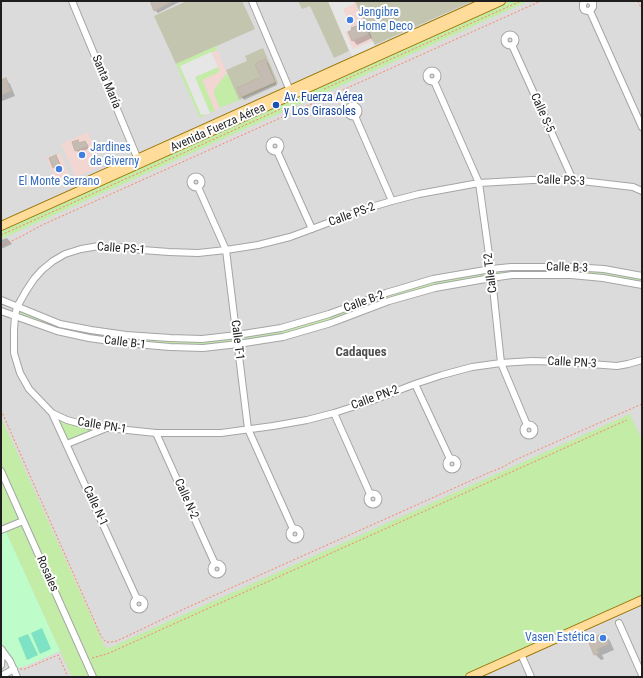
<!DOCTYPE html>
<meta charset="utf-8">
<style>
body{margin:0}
#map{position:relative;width:643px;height:678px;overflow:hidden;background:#f0ede4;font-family:"Roboto Condensed",sans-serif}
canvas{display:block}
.frame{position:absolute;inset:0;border:2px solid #1e1e1e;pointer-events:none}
</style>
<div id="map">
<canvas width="643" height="678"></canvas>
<div class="frame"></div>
</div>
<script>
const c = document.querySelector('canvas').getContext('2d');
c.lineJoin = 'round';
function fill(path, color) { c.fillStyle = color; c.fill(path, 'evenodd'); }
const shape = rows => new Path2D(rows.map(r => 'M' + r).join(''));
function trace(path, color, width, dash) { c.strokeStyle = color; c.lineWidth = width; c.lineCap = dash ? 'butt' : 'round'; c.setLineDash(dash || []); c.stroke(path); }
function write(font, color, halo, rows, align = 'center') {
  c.font = font + ' "Roboto Condensed",sans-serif'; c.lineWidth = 4; c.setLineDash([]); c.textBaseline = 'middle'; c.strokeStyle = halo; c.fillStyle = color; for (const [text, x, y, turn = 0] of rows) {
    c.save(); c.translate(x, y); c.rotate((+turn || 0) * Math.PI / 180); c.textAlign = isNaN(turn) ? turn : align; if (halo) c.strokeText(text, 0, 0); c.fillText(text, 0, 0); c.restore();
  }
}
const residential = shape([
 [1,1,642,1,642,677,1,677]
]);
const commercial = shape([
 [321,1,355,1,373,41,334,58],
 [217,50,227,73,217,86,214,91,214,94,220,108,210,113,195,77,218,67,211,52],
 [88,132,102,166,76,177,61,144],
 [60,153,71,179,58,185,46,158]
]);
const construction = shape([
 [187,1,242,1,255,29,176,64,154,16],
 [298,1,328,1,349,51,334,58,310,6,302,9],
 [355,1,473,1,374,45],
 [263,48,278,83,239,100,226,70,247,61,245,56]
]);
const grass = shape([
 [505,1,529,1,1,239,1,228],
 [216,46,217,50,180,66,202,115,204,114,205,115,200,118,176,64],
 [218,67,219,70,217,73,202,80,215,111,210,113,195,77],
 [227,73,239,100,220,108,214,94,214,91,217,86],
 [571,267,642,276,642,285,603,278,512,275,435,288,283,337,203,348,89,338,15,316,17,307,60,324,91,330,202,339,281,328,386,293,491,269],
 [52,413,105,429,67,444],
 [630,414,642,440,642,600,470,677,72,677,1,521,1,471,86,659,89,658,1,464,1,417,105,647,109,648]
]);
const park = shape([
 [1,521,60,651,26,666,14,669,1,649]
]);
const pitch = shape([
 [42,628,51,649,40,654,31,633],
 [28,634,38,655,27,660,18,638]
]);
const parking = shape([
 [328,1,353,1,354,4,343,9,352,29,345,32,353,49,373,41,376,49,353,59],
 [211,52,218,67,195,77,210,113,205,115,204,114,201,115,180,66]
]);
const shadow = shape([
 [151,1,181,1,158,13,155,10],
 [363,24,368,28,372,38,357,45,353,40],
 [265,61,268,63,277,85,244,100,242,97,238,88,263,77],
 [5,79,10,84,15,96,2,101,1,100,1,81],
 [77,141,80,144,85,142,87,144,89,148,79,153,76,150],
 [56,156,58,159,62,168,57,170,54,168,50,158],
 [7,238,12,244,1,249,1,240],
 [604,634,610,641,614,650,602,655,604,659,601,660,595,654,589,641]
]);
const building = shape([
 [150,1,173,1,154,11,150,1],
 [364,23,368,34,352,41,348,32,352,30,351,28,364,23],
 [265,59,275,82,241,97,237,88,261,77,255,64,265,59],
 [6,78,11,91,1,95,1,80,6,78],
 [78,140,79,143,85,141,88,146,75,151,72,142,78,140],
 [56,155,60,165,53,168,49,158,56,155],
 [604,633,609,644,597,649,599,653,594,655,588,640,604,633]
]);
const path = shape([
 [638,1,642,10],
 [324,89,521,1],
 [1,235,283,108],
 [1,246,22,236,42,225,541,1],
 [1,410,101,636,106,642,111,642,117,641,184,609,488,473,503,467,515,460,642,404],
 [92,658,107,654,627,420],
 [20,669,25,669,58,655,68,677]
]);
const minor = shape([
 [72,1,139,162],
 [252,1,291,93],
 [585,1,583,4,583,8,584,10,588,11,590,11,593,7,593,3,590,1],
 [590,11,642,127],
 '504.5 40a5.5 5.5 0 1 1 11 0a5.5 5.5 0 1 1-11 0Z',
 [512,45,573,180],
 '426.5 76a5.5 5.5 0 1 1 11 0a5.5 5.5 0 1 1-11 0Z',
 [434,81,479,183,491,269,501,363,527,425],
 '347.5 111a5.5 5.5 0 1 1 11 0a5.5 5.5 0 1 1-11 0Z',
 [355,116,392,201],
 '269.5 146a5.5 5.5 0 1 1 11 0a5.5 5.5 0 1 1-11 0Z',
 [277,151,312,229],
 '190.5 182a5.5 5.5 0 1 1 11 0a5.5 5.5 0 1 1-11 0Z',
 [198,187,226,250,248,429,293,529],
 [642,191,633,187,573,180,532,180,479,183,419,194,392,201,368,208,290,237,258,245,226,250,198,253,169,252,142,250,119,247,99,246,81,249,65,254,53,261,42,270,34,279,26,291,17,307,15,316,14,330,14,353,20,373,29,389,52,413,67,420,89,426,156,433,221,433,273,426,307,420,334,413,371,401,415,384,442,375,472,367,501,363,532,361,564,362,617,366,628,364,642,360],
 [1,300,60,324,91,330,126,335,170,338,202,339,237,335,281,328,329,314,386,293,433,279,491,269,511,267,571,267,604,269,642,276],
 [1,311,57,331,89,338,124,343,170,347,203,348,238,344,283,337,331,323,389,301,435,288,491,278,512,275,571,275,603,278,642,285],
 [415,384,450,459],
 [52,413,137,599],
 [334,413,370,494],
 '523.5 430a5.5 5.5 0 1 1 11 0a5.5 5.5 0 1 1-11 0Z',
 [156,433,215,564],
 [67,444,104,429],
 '446.5 464a5.5 5.5 0 1 1 11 0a5.5 5.5 0 1 1-11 0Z',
 [1,471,93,677],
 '367.5 499a5.5 5.5 0 1 1 11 0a5.5 5.5 0 1 1-11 0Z',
 '289.5 534a5.5 5.5 0 1 1 11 0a5.5 5.5 0 1 1-11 0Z',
 [1,530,23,521],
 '211.5 569a5.5 5.5 0 1 1 11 0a5.5 5.5 0 1 1-11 0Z',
 '133.5 604a5.5 5.5 0 1 1 11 0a5.5 5.5 0 1 1-11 0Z',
 [619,623,642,675],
 [1,649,10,661,17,677],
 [521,654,531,677],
 [1,665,2,650],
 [1,676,14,669]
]);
const major = shape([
 [86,182,487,1],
 [1,226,501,1],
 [470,677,642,600]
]);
const markers = [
 [350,20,4,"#3f7fe0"],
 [276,105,4,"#1a4fb4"],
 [82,155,4,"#3f7fe0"],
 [59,169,4,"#3f7fe0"],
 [603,638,4,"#3f7fe0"]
];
const shopNames = [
 ["Jengibre",358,13],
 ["Home Deco",358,27],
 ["Jardines",90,148],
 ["de Giverny",90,162],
 ["El Monte Serrano",59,182,"center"],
 ["Vasen Estética",595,638,"right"]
];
const streetNames = [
 ["Santa María",106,82,67],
 ["Calle S-5",542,113,66],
 ["Avenida Fuerza Aérea",218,128,-24],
 ["Calle PS-3",561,181,2],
 ["Calle PS-2",352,215,-20],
 ["Calle PS-1",121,249,4],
 ["Calle B-3",567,268,2],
 ["Calle T-2",491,273,-97],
 ["Calle B-2",364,302,-20],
 ["Calle T-1",237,340,83],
 ["Calle B-1",125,343,7],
 ["Calle PN-3",572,363,3],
 ["Calle PN-2",375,398,-20],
 ["Calle PN-1",102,426,9],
 ["Calle N-2",186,499,66],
 ["Calle N-1",95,506,65],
 ["Rosales",47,574,66]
];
const transitNames = [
 ["Av. Fuerza Aérea",284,98],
 ["y Los Girasoles",284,112]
];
const neighbourhoodNames = [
 ["Cadaques",361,353]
];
fill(residential, '#dcdbdb');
fill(commercial, '#f1d6d2');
fill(construction, '#c3c5af');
fill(grass, '#c3eca7');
fill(park, '#befcc9');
fill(pitch, '#7de3c4');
fill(parking, '#e6e6e6');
fill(shadow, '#0003');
fill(building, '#c4bcb3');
trace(building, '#c2b4a5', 1);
trace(minor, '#a5a5a5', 8);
trace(major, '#987300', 10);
trace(path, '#ff8265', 1, [2, 2]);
trace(minor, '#fff', 6);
trace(major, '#ffdc99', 8);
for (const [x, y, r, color] of markers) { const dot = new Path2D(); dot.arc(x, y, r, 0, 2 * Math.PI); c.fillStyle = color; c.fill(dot); trace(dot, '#fff', 1.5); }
write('12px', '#366cbe', '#fff', shopNames, 'left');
write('12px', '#1e1e1e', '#fff', streetNames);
write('12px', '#164399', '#fff', transitNames, 'left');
write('bold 13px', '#515151', '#fff', neighbourhoodNames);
</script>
